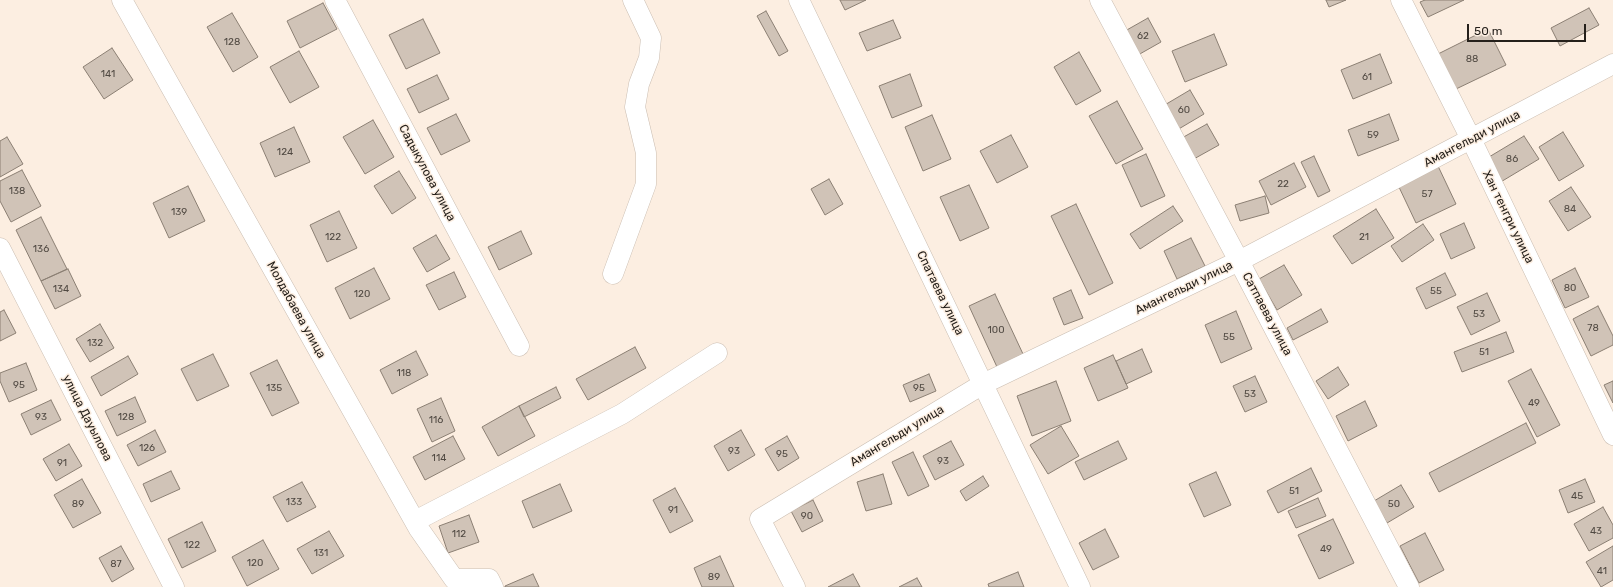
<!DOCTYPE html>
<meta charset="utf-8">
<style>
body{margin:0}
#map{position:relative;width:1613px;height:587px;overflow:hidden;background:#fceee1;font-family:Rubik,sans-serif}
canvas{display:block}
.scale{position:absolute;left:1467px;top:24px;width:119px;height:18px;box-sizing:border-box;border:2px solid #25201b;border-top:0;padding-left:5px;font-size:12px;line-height:14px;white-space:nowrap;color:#25201b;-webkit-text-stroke:3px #fceee1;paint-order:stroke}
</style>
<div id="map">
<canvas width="1613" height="587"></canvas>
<div class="scale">50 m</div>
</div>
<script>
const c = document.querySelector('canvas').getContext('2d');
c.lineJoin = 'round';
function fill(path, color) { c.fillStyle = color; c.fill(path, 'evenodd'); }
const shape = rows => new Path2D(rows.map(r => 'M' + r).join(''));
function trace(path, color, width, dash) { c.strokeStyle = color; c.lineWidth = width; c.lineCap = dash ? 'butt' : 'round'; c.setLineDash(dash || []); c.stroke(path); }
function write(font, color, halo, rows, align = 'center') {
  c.font = font + ' Rubik,sans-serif'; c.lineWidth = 3; c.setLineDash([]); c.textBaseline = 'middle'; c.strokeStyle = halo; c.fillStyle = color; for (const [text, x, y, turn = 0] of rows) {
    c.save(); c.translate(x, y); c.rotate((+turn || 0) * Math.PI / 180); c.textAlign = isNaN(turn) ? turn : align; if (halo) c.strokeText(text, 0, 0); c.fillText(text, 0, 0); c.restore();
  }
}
const building = shape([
 [840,0,866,0,845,10,840,0],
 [1326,0,1346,0,1329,7,1326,0],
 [1425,0,1464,0,1428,17,1420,2,1425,0],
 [323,3,337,29,300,48,287,21,323,3],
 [1589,8,1599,25,1560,46,1551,28,1589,8],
 [766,11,788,51,779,56,757,16,766,11],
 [232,13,258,57,233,72,207,27,232,13],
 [1148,18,1161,42,1138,55,1125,31,1148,18],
 [423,19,440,53,406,69,389,35,423,19],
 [893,20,901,38,867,51,859,33,893,20],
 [1488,29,1506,65,1456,89,1438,54,1488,29],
 [1214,34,1227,65,1185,82,1172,51,1214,34],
 [112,48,133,80,104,99,83,67,112,48],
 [299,51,319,87,290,103,270,67,299,51],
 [1079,52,1101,91,1076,105,1054,67,1079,52],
 [1380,54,1392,83,1353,99,1341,70,1380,54],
 [910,74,922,106,892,118,879,86,910,74],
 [437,75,449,99,419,113,407,89,437,75],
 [1190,90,1204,114,1177,130,1163,106,1190,90],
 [1117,101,1143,149,1116,164,1089,116,1117,101],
 [456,114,470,141,441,155,427,128,456,114],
 [1389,114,1399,140,1358,156,1348,130,1389,114],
 [932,115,951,159,923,171,905,127,932,115],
 [373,120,394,157,365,174,343,137,373,120],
 [1207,124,1219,145,1192,160,1180,139,1207,124],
 [294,127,310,162,275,177,260,143,294,127],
 [1563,132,1584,166,1559,181,1539,147,1563,132],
 [1011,135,1028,167,997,183,980,151,1011,135],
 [1524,136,1539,159,1499,183,1484,160,1524,136],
 [7,137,23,164,0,177,0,141,7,137],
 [1146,154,1165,196,1141,207,1122,165,1146,154],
 [1314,156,1330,191,1318,197,1301,162,1314,156],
 [1294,163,1306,187,1271,205,1259,181,1294,163],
 [1438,166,1456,204,1416,223,1398,185,1438,166],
 [22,170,41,206,11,222,0,201,0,181,22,170],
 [399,171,416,198,392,214,374,186,399,171],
 [829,179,843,204,825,215,811,189,829,179],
 [969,185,989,228,960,241,940,197,969,185],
 [188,186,205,221,169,238,153,203,188,186],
 [1571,187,1591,217,1568,231,1549,201,1571,187],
 [1265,196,1269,213,1240,221,1235,205,1265,196],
 [1076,204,1113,283,1089,295,1051,216,1076,204],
 [1173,206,1183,221,1140,249,1130,234,1173,206],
 [1376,209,1394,238,1352,264,1333,236,1376,209],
 [339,211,357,248,327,262,310,225,339,211],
 [41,217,67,269,41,281,16,230,41,217],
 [1464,223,1475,248,1451,259,1440,234,1464,223],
 [1423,224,1434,240,1402,262,1391,246,1423,224],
 [521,231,532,254,499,270,488,247,521,231],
 [436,235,450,259,427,272,413,248,436,235],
 [1191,238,1205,266,1177,279,1164,251,1191,238],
 [1284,265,1302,295,1277,310,1259,279,1284,265],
 [374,268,390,299,350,319,335,288,374,268],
 [1575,268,1589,297,1565,308,1552,280,1575,268],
 [68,269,81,296,55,309,41,281,68,269],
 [454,272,466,297,439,310,426,285,454,272],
 [1445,273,1456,295,1426,309,1416,288,1445,273],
 [1071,290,1083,318,1064,325,1053,298,1071,290],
 [1487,293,1500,321,1471,335,1457,307,1487,293],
 [995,294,1023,354,997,367,969,306,995,294],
 [1598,306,1613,336,1613,345,1591,356,1573,319,1598,306],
 [1321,309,1328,322,1293,340,1287,328,1321,309],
 [4,310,16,333,0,341,0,312,4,310],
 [1236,311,1252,349,1221,363,1205,325,1236,311],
 [100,324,114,348,90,362,76,339,100,324],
 [1506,332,1514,352,1462,372,1454,352,1506,332],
 [635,347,646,368,588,400,576,379,635,347],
 [1142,349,1152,372,1126,384,1116,361,1142,349],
 [416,351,428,375,392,394,380,370,416,351],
 [213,354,229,386,197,401,181,369,213,354],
 [1113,355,1128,388,1098,401,1084,368,1113,355],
 [128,356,138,374,101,396,91,377,128,356],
 [277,360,299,403,272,416,250,373,277,360],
 [26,363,37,390,9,402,0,381,0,373,26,363],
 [1338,367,1349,385,1328,399,1316,381,1338,367],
 [1531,369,1560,425,1537,437,1508,381,1531,369],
 [929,374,936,391,910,402,903,385,929,374],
 [1255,376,1267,402,1245,412,1233,386,1255,376],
 [1056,381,1071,421,1032,436,1017,396,1056,381],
 [1613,381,1613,403,1604,385,1613,381],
 [556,387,561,398,524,417,519,406,556,387],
 [135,397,146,422,117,436,105,411,135,397],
 [441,398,455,431,432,442,417,409,441,398],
 [51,400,61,420,31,435,21,414,51,400],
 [1365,401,1377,426,1348,441,1336,416,1365,401],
 [519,406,535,436,498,456,482,427,519,406],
 [1526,423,1536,443,1439,492,1429,473,1526,423],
 [1061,426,1079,456,1048,474,1030,445,1061,426],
 [155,430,166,452,138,466,127,445,155,430],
 [741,430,755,455,728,471,714,446,741,430],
 [453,436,465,459,425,480,413,457,453,436],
 [787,436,799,458,778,471,765,449,787,436],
 [951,441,964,465,935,480,923,456,951,441],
 [1118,441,1127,459,1084,480,1075,462,1118,441],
 [69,444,82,466,56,481,43,459,69,444],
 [913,452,929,486,908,496,892,462,913,452],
 [1311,468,1322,491,1278,513,1267,491,1311,468],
 [171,471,180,489,151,502,143,484,171,471],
 [1216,472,1231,505,1204,517,1189,484,1216,472],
 [883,474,892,504,866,511,857,482,883,474],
 [983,476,989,486,966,501,960,491,983,476],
 [82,479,101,513,73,528,54,495,82,479],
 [1585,479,1595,502,1568,513,1559,490,1585,479],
 [302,482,316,507,287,522,273,497,302,482],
 [560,484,572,511,533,528,522,501,560,484],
 [1401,485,1414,507,1387,523,1374,501,1401,485],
 [675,488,693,521,670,533,653,500,675,488],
 [1318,498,1326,516,1296,528,1288,511,1318,498],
 [813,500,823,521,802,532,791,511,813,500],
 [1603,507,1613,525,1613,538,1589,551,1574,524,1603,507],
 [469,515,479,542,448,553,439,526,469,515],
 [1333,519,1354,563,1319,579,1298,535,1333,519],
 [202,522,216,551,182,568,168,539,202,522],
 [1105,529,1119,557,1093,570,1079,543,1105,529],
 [329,531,344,556,312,574,297,549,329,531],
 [1425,533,1444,570,1419,583,1400,546,1425,533],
 [263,540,279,569,247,586,232,557,263,540],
 [121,546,134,569,112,582,99,558,121,546],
 [1613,546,1613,580,1601,587,1586,562,1613,546],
 [720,556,734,587,702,587,694,568,720,556],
 [1018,572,1024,587,989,587,988,584,1018,572],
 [533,574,539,587,505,587,505,586,533,574],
 [853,574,860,587,828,587,853,574],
 [917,578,922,587,899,587,917,578]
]);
const minor = shape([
 [122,0,419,529,454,579,489,579,493,587],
 [335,0,519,346],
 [799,0,1080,587],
 [1100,0,1239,261,1409,587],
 [1401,0,1471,139,1613,435],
 [0,248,174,587],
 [613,274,646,184,646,153,635,107,639,84,649,58,651,38,633,0],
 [415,521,622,414,717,353],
 [795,587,760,519,983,384,1239,261,1613,64]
]);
const numberNames = [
 ["62",1143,36],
 ["128",232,42],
 ["88",1472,59],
 ["141",108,74],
 ["61",1367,77],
 ["60",1184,110],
 ["59",1373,135],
 ["124",285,152],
 ["86",1512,159],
 ["22",1283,184],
 ["138",17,191],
 ["57",1427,194],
 ["84",1570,209],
 ["139",179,212],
 ["122",333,237],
 ["21",1364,237],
 ["136",41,249],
 ["80",1570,288],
 ["134",61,289],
 ["55",1436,291],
 ["120",362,294],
 ["53",1479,314],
 ["78",1593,328],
 ["100",996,330],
 ["55",1229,337],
 ["132",95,343],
 ["51",1484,352],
 ["118",404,373],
 ["95",19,385],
 ["135",274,388],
 ["95",919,388],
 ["53",1250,394],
 ["49",1534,403],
 ["93",41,417],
 ["128",126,417],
 ["116",436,420],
 ["126",147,448],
 ["93",734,451],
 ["95",782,454],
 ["114",439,458],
 ["93",943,461],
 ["91",62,463],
 ["51",1294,491],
 ["45",1577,496],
 ["133",294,502],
 ["89",78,504],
 ["50",1394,504],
 ["91",673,510],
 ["90",807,516],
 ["43",1596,531],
 ["112",459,534],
 ["122",192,545],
 ["49",1326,549],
 ["131",321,553],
 ["120",255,563],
 ["87",116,564],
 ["41",1602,571],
 ["89",714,577]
];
const streetNames = [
 ["Амангельди улица",1472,139,-28],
 ["Садыкулова улица",427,173,62],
 ["Хан тенгри улица",1508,217,64],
 ["Амангельди улица",1184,288,-26],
 ["Спатаева улица",940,293,64],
 ["Молдабаева улица",296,310,61],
 ["Сатпаева улица",1267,314,62],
 ["улица Дауылова",87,418,63],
 ["Амангельди улица",897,436,-31]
];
fill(building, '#d0c3b7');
trace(building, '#8b7f73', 1);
trace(minor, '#cabdb1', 21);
trace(minor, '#fff', 20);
write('10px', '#504942', null, numberNames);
write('12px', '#25201b', '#fceee1', streetNames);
</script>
